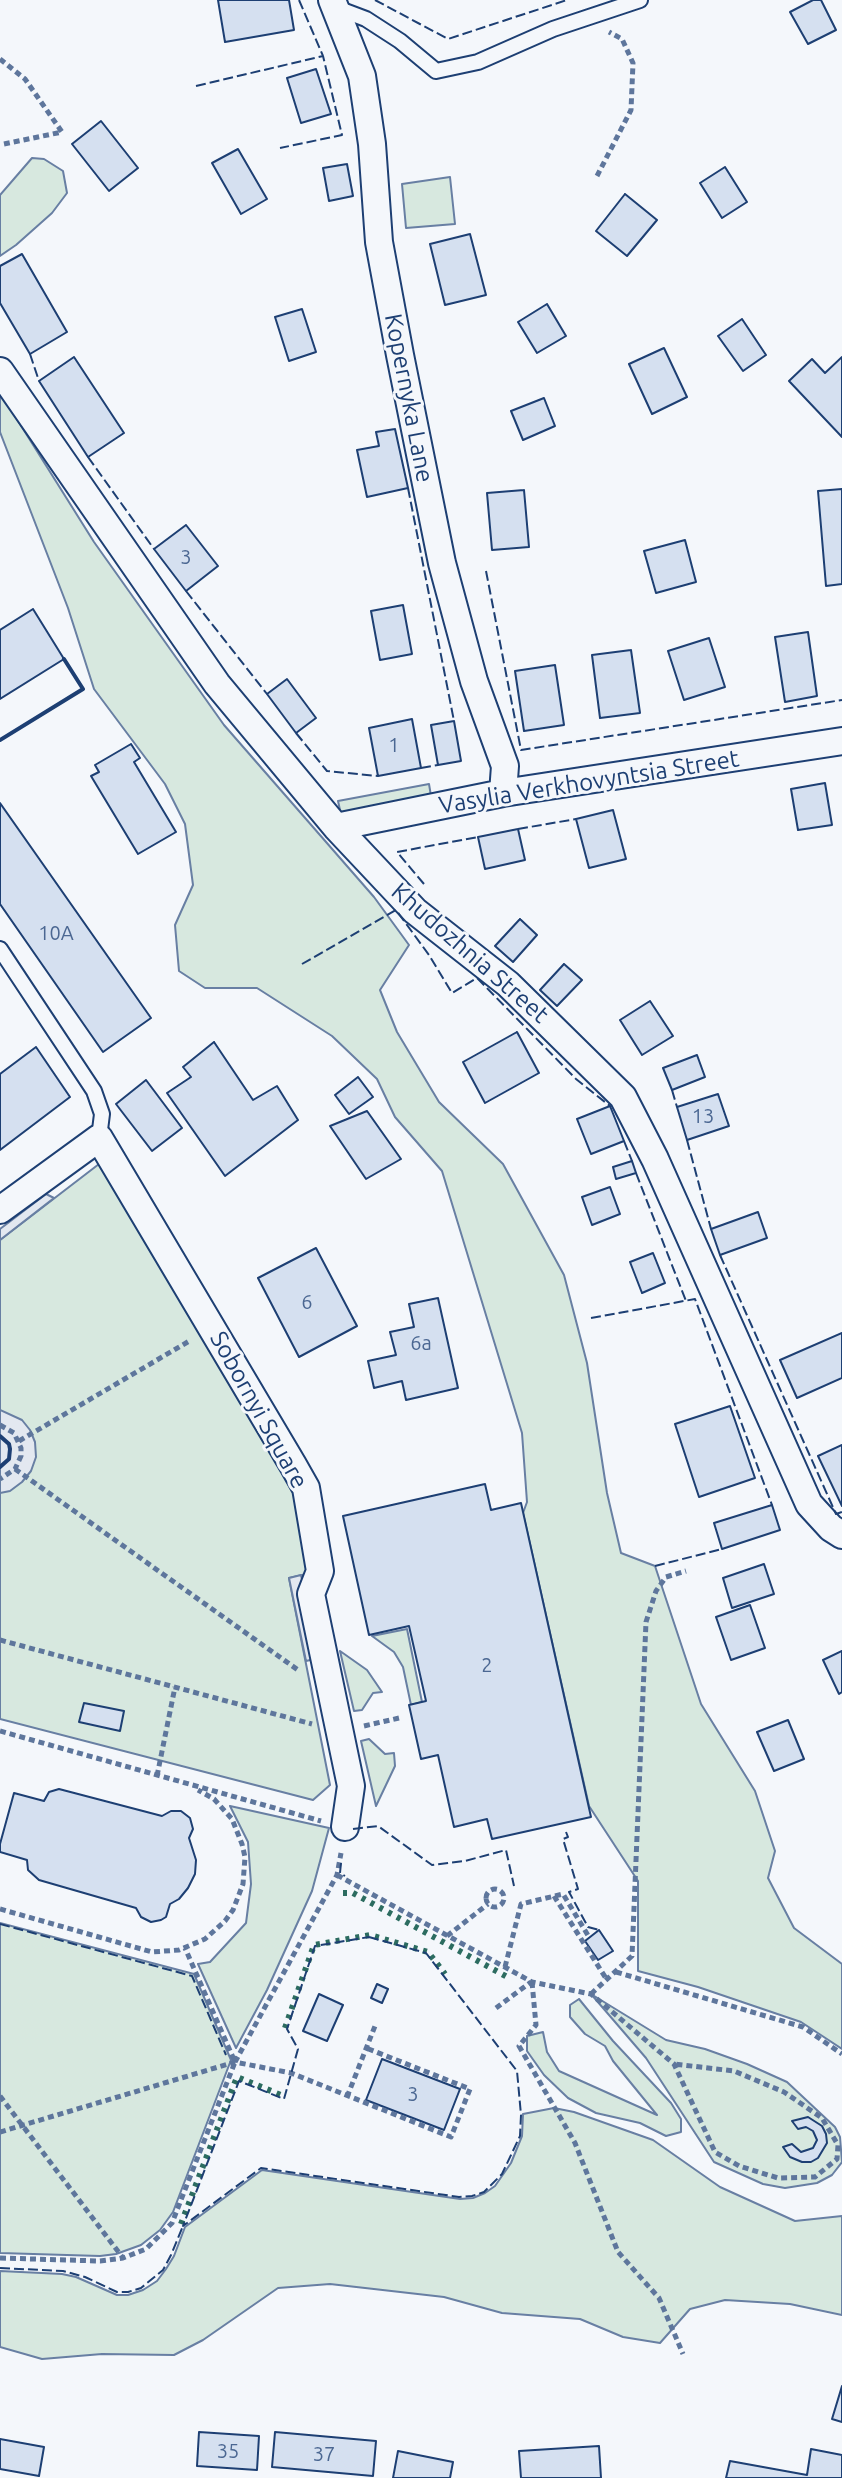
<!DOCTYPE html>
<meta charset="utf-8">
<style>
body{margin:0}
canvas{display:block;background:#f4f7fb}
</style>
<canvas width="842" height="2478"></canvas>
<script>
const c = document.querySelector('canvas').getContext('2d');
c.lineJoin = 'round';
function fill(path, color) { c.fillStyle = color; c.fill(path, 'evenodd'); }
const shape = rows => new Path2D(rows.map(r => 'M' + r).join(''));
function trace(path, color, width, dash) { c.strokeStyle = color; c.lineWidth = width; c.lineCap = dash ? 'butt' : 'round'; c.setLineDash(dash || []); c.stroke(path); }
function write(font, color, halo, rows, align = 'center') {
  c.font = font + ' Ubuntu,sans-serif'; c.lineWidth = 6; c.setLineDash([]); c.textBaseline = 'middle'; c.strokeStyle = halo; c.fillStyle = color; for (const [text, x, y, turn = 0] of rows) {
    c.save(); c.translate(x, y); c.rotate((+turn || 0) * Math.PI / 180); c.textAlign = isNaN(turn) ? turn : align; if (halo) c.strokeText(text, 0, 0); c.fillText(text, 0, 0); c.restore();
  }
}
const green = shape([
 [32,158,44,159,63,171,67,193,52,213,16,245,0,256,0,195,32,158],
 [450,177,455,224,406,228,402,184,450,177],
 [0,392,94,542,224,725,374,897,409,945,380,990,397,1032,439,1102,503,1164,564,1275,587,1363,607,1493,621,1553,655,1566,701,1704,755,1791,775,1851,768,1878,794,1928,842,1964,842,2049,801,2022,698,1987,638,1971,638,1881,589,1806,523,1513,527,1502,522,1433,442,1171,395,1117,377,1079,332,1036,257,988,205,988,179,971,175,925,193,885,185,824,165,784,94,689,68,608,0,432,0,392],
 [429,784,432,802,342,819,338,801,429,784],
 [99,1164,298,1490,311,1573,289,1578,330,1785,313,1800,0,1719,0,1240,99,1164],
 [407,1629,422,1702,411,1705,403,1667,394,1652,372,1636,407,1629],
 [340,1651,367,1670,382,1692,373,1693,362,1710,354,1711,340,1651],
 [369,1739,385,1754,394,1753,395,1766,376,1806,361,1741,369,1739],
 [230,1806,329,1828,312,1891,267,1990,236,2048,198,1964,210,1962,246,1923,251,1884,248,1842,230,1806],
 [0,1923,194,1974,231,2060,173,2212,160,2230,141,2245,116,2254,100,2256,0,2253,0,1923],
 [591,1994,666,2040,705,2049,747,2064,787,2082,835,2127,840,2137,842,2162,832,2175,817,2183,785,2188,763,2184,714,2162,646,2058,591,1994],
 [579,1999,613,2041,671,2103,681,2119,681,2132,666,2136,640,2123,596,2113,568,2098,544,2075,527,2051,527,2036,543,2032,547,2052,559,2071,657,2115,613,2061,605,2046,585,2034,570,2017,570,2005,579,1999],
 [554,2108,574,2112,653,2140,720,2187,795,2221,842,2216,842,2315,790,2304,725,2300,690,2309,660,2343,623,2337,580,2319,502,2313,444,2297,330,2284,278,2288,203,2340,174,2355,102,2354,42,2359,0,2347,0,2271,62,2274,76,2277,117,2295,128,2295,143,2290,157,2281,166,2269,174,2256,185,2227,262,2170,460,2199,473,2198,485,2193,495,2186,511,2163,522,2136,523,2114,554,2108]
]);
const parking = shape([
 [46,1194,54,1198,0,1240,0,1229,46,1194],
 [0,1410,22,1420,30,1430,35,1442,36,1457,31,1471,22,1482,10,1491,0,1493,0,1410],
 [301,1575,319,1658,306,1661,289,1578,301,1575]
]);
const building = shape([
 [218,0,289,0,294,30,225,42,218,0],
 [813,0,821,0,836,30,808,44,790,12,813,0],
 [316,69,331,114,301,123,287,78,316,69],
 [101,121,138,168,109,191,72,144,101,121],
 [238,149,267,199,241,214,212,163,238,149],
 [347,164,353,196,329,201,323,168,347,164],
 [725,167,747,202,722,218,700,183,725,167],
 [625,194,657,220,627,256,596,231,625,194],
 [470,234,486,295,445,305,430,244,470,234],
 [22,254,67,332,30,354,0,303,0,266,22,254],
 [547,304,566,336,537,353,518,322,547,304],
 [302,309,316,352,289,361,275,317,302,309],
 [742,319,766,355,743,371,718,336,742,319],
 [664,348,687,397,652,414,629,364,664,348],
 [74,357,124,433,88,457,39,381,74,357],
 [842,357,842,437,789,381,812,359,825,373,842,357],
 [544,398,555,426,523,440,511,411,544,398],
 [395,429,408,488,367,497,357,450,379,446,376,432,395,429],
 [842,489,842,584,826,586,818,491,842,489],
 [524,490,529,547,492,550,487,493,524,490],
 [186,525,218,566,186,591,154,549,186,525],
 [685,540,696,582,656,593,644,551,685,540],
 [403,605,412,654,380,660,371,611,403,605],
 [33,609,64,659,0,699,0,630,33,609],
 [808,632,817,696,785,702,775,637,808,632],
 [709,638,725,687,684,700,668,651,709,638],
 [631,650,640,713,600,718,592,655,631,650],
 [555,665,564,725,524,731,515,671,555,665],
 [287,679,316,718,296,733,267,694,287,679],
 [412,719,421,768,378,776,369,728,412,719],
 [454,721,461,761,438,765,431,725,454,721],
 [131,744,140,758,134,762,176,832,138,854,91,776,99,772,95,765,131,744],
 [825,783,832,825,798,830,791,789,825,783],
 [0,803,151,1018,103,1052,0,904,0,803],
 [613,810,626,859,589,868,576,819,613,810],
 [518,829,525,860,485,869,478,837,518,829],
 [520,919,537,935,513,962,495,946,520,919],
 [564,964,582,980,557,1006,540,990,564,964],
 [650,1001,673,1036,642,1055,620,1020,650,1001],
 [517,1032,539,1073,485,1103,463,1062,517,1032],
 [214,1042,253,1100,277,1086,298,1120,225,1176,167,1093,191,1077,183,1067,214,1042],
 [36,1047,70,1097,0,1150,0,1074,36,1047],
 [697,1055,705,1077,672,1090,663,1068,697,1055],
 [358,1077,373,1097,349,1114,335,1095,358,1077],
 [146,1080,182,1128,152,1151,116,1104,146,1080],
 [718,1094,729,1126,687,1140,677,1107,718,1094],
 [610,1106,624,1141,591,1154,577,1119,610,1106],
 [367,1111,401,1159,366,1179,330,1126,367,1111],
 [632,1161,636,1173,616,1179,613,1167,632,1161],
 [610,1187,620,1214,592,1225,582,1197,610,1187],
 [758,1212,767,1238,720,1255,711,1229,758,1212],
 [316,1248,357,1326,299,1357,258,1278,316,1248],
 [653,1253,665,1283,642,1293,630,1262,653,1253],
 [438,1298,458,1388,406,1400,402,1381,374,1388,368,1361,396,1355,390,1332,414,1327,409,1304,438,1298],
 [842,1333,842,1378,797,1398,780,1360,842,1333],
 [730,1406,755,1478,699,1497,675,1424,730,1406],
 [842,1445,842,1506,818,1456,842,1445],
 [485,1484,491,1510,521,1503,591,1817,492,1839,487,1819,454,1827,438,1755,421,1759,409,1705,426,1701,409,1626,369,1635,343,1516,485,1484],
 [772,1505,780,1530,722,1549,714,1523,772,1505],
 [764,1564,774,1594,732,1608,723,1578,764,1564],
 [750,1605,765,1648,731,1660,716,1617,750,1605],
 [842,1651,842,1692,839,1694,823,1660,842,1651],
 [84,1703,124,1711,120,1731,79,1722,84,1703],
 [788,1720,804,1759,774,1771,757,1732,788,1720],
 [59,1789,162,1816,171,1811,181,1811,190,1818,193,1829,189,1838,196,1860,195,1874,188,1888,179,1899,170,1904,166,1917,161,1920,151,1922,141,1917,136,1908,39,1880,28,1870,27,1860,0,1852,0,1844,14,1793,44,1801,49,1792,59,1789],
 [599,1930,613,1951,598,1960,585,1941,599,1930],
 [377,1984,388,1989,382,2003,371,1998,377,1984],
 [319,1994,343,2005,327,2041,303,2031,319,1994],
 [382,2059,460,2089,444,2130,366,2100,382,2059],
 [808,2117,822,2126,826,2134,827,2143,818,2158,811,2162,802,2162,790,2157,783,2147,792,2144,801,2152,813,2148,817,2140,813,2131,806,2127,798,2129,792,2121,808,2117],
 [842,2386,842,2422,832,2419,842,2386],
 [199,2432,259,2436,257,2470,197,2466,199,2432],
 [275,2432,376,2441,373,2476,272,2467,275,2432],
 [0,2439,44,2447,39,2476,0,2469,0,2439],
 [599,2446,601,2478,521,2478,519,2451,599,2446],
 [811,2449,842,2455,842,2478,726,2478,730,2461,807,2475,811,2449],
 [398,2451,453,2462,450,2478,393,2478,398,2451]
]);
const path = shape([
 [0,59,25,79,62,132,4,144],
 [597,176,631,110,633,63,622,39,609,32],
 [0,1425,14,1433,21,1448,21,1456,15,1469,0,1479],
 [19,1441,191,1340],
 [15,1469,298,1670],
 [0,1640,312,1724],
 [364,1726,399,1718],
 [0,1731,321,1821],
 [157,1776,175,1687],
 [337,1875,532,1982,591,1994,674,2064,715,2152,739,2166,778,2178,815,2177,837,2159,838,2145,822,2118,784,2092,734,2071,674,2064],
 '486 1898a9 9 0 1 1 18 0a9 9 0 1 1-18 0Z',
 [554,1896,607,1980],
 [0,1909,152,1952,179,1950,205,1939,225,1921,233,1910,243,1884,245,1857,242,1844,232,1819,214,1799,198,1790],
 [447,1936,488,1904],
 [505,1967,521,1904,563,1894,589,1937],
 [616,1972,803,2027,842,2054],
 [532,1982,536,2025,519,2046,575,2143,618,2252,659,2298,683,2354],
 [591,1994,632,1956,646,1622,656,1591,666,1577,686,1571],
 [496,2008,531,1982],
 [235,2062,337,1875,341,1853],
 [0,2096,123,2258],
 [347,2097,375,2026],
 [0,2132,235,2062,291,2073,451,2137,470,2089,366,2048],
 [0,2258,100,2261,123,2258,146,2249,172,2223,235,2062,185,1948]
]);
const service = shape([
 [337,8,366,19,400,41,436,71,478,62,553,29,640,0],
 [0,949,94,1091,102,1114,99,1138]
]);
const minor = shape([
 [332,0,362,76,372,144,379,242,400,355,442,563,474,681,505,766,503,793],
 [0,371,217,684,336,827,415,911,508,984,623,1097,655,1159,809,1504,831,1528,842,1535],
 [336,827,503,793,842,741],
 [0,1210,99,1138,293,1465,306,1488,320,1571,311,1594,351,1786,345,1827]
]);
const hedge = shape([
 [343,1893,353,1893,511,1979],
 [285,2028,314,1945,370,1935,428,1952,445,1974],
 [181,2224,237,2077,281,2095]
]);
const fence = shape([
 [299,0,323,56],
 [375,0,448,39,567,0],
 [196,86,323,56,342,135,280,148],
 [30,354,39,381],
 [88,457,154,549],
 [408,488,454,721],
 [486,571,521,750,842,700],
 [186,591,267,694],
 [296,733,327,771,378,776],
 [421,768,438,765],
 [518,829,576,819],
 [424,884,397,852,478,837],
 [302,964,396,910,429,955,452,993,477,978,576,1079,610,1106],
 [672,1090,677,1107],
 [687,1140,711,1229],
 [624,1141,632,1161],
 [636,1173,686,1301],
 [720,1255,836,1514,842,1512],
 [591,1318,695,1299,772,1505],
 [655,1566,722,1549],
 [353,1829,378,1826,432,1865,465,1861,506,1850,514,1886],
 [566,1832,568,1837,563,1839,578,1889,569,1892,588,1927,599,1930],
 [341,1863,340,1873,345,1876],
 [0,1924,192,1976,226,2055],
 [369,1937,426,1953,517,2071,521,2115,520,2136,502,2174,484,2192,472,2196,459,2197,261,2168,183,2226,239,2081,284,2099,298,2049,287,2029,315,1946,369,1937],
 [0,2268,63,2271,85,2277,117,2292,128,2292,141,2288,163,2270,171,2255,183,2226]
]);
const wall = shape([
 [0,740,83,689,64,659],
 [0,1436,9,1444,10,1449,9,1459,0,1467]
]);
const numberNames = [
 ["3",186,557],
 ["1",394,745],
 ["10А",56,933],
 ["13",703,1116],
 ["6",307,1302],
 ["6а",421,1343],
 ["2",487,1665],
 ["3",413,2094],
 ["35",228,2451],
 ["37",324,2454]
];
const streetNames = [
 ["Kopernyka Lane",409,398,79],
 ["Vasylia Verkhovyntsia Street",589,782,-9],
 ["Khudozhnia Street",470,953,41],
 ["Sobornyi Square",259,1410,61]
];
fill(green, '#d7e8df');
trace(green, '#687fa3', 2);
fill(parking, '#e3e8f0');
trace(parking, '#687fa3', 2);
fill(building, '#d5e0f0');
trace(building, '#1d3f73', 2);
trace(service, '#1d3f73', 18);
trace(minor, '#1d3f73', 30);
trace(path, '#5e769c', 5, [6, 4]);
trace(service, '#f4f7fb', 14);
trace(minor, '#f4f7fb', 26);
trace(hedge, '#2c6c60', 6, [4, 6]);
trace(fence, '#1d3f73', 2, [10, 4]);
trace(wall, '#1d3f73', 4);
write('20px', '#4b6792', null, numberNames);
write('24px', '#1d3f73', '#f4f7fb', streetNames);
</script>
